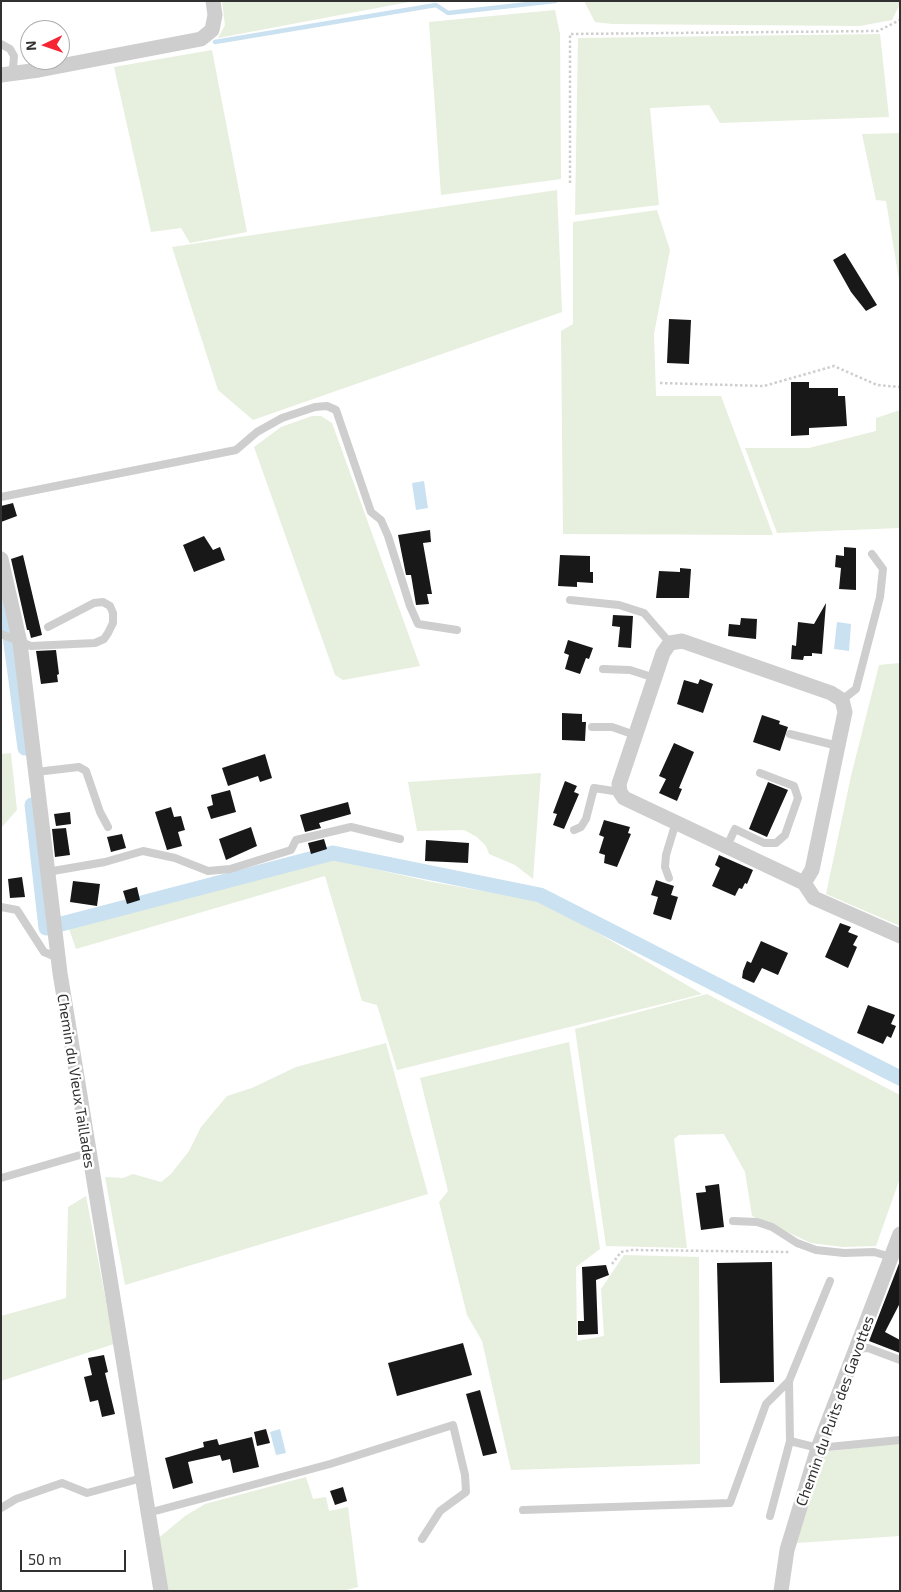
<!DOCTYPE html>
<style>
body{margin:0}
#map{position:relative;width:901px;height:1592px;overflow:hidden;background:#fff;font-family:"Exo 2",sans-serif}
canvas{display:block}
.frame{position:absolute;inset:0;border:2px solid #313131;pointer-events:none}
.north{position:absolute;left:20px;top:20px;width:50px;height:50px;box-sizing:border-box;background:#fff;border:1px solid #adadad;border-radius:50%;rotate:267deg;font-size:14px;font-weight:700;line-height:20px;text-align:center;color:#313131}
.north::after{content:'';display:block;margin:auto;width:18px;height:22px;background:#f62534;clip-path:polygon(50% 0,100% 100%,50% 72%,0 100%)}
.scale{position:absolute;left:20px;top:1550px;width:106px;height:22px;box-sizing:border-box;border:2px solid #313131;border-top:0;padding-left:6px;font-size:15px;line-height:18px;white-space:nowrap;color:#313131;-webkit-text-stroke:4px #fff;paint-order:stroke}
</style>
<div id="map">
<canvas width="901" height="1592"></canvas>
<div class="frame"></div>
<div class="north">N</div>
<div class="scale">50 m</div>
</div>
<script>
const c = document.querySelector('canvas').getContext('2d');
c.lineJoin = 'round';
function fill(path, color) { c.fillStyle = color; c.fill(path, 'evenodd'); }
const shape = rows => new Path2D(rows.map(r => 'M' + r).join(''));
function trace(path, color, width, dash) { c.strokeStyle = color; c.lineWidth = width; c.lineCap = dash ? 'butt' : 'round'; c.setLineDash(dash || []); c.stroke(path); }
function write(font, color, halo, rows, align = 'center') {
  c.font = font + ' "Exo 2",sans-serif'; c.lineWidth = 5; c.setLineDash([]); c.textBaseline = 'middle'; c.strokeStyle = halo; c.fillStyle = color; for (const [text, x, y, turn = 0] of rows) {
    c.save(); c.translate(x, y); c.rotate((+turn || 0) * Math.PI / 180); c.textAlign = isNaN(turn) ? turn : align; if (halo) c.strokeText(text, 0, 0); c.fillText(text, 0, 0); c.restore();
  }
}
const green = shape([
 [222,1,414,1,218,38,225,25],
 [584,1,900,1,900,4,892,20,860,26,612,24,595,22],
 [555,10,560,34,561,179,441,195,429,22],
 [880,34,889,117,720,123,709,105,650,108,659,205,575,215,578,38],
 [212,50,247,232,190,243,181,228,151,232,114,67],
 [900,133,900,286,886,201,876,200,862,134],
 [557,190,562,312,253,420,218,390,172,247],
 [657,210,670,250,654,334,656,396,721,396,773,535,563,534,561,331,573,324,573,222],
 [900,410,900,528,777,533,745,448,809,448,876,431,876,418],
 [312,416,321,416,332,423,420,666,343,680,335,675,254,447,281,427],
 [900,663,900,926,826,894,851,776,879,665],
 [11,753,17,810,1,828,1,754],
 [541,773,533,879,515,865,489,854,486,846,477,837,464,830,417,831,408,782],
 [330,859,432,882,545,902,702,994,397,1070,377,1005,362,1001,325,876,76,949,68,926],
 [707,994,900,1095,900,1178,876,1246,843,1247,811,1243,752,1216,745,1172,724,1134,679,1135,674,1139,687,1248,606,1246,575,1029],
 [569,1042,600,1249,576,1267,577,1341,604,1336,601,1289,624,1255,699,1257,700,1464,511,1470,482,1341,467,1315,439,1202,448,1191,420,1078],
 [386,1043,428,1194,125,1285,105,1177,123,1178,133,1174,161,1182,171,1174,189,1151,201,1127,227,1096,252,1088,296,1067],
 [86,1196,114,1344,1,1381,1,1316,66,1298,68,1207],
 [900,1443,900,1536,797,1543,823,1452],
 [306,1477,313,1499,326,1497,329,1511,348,1507,358,1587,342,1591,166,1591,156,1540,185,1516,205,1504]
]);
const water = shape([
 [424,481,428,508,416,510,412,483],
 [837,622,851,624,849,651,834,649],
 [280,1429,286,1453,276,1455,270,1432]
]);
const stream = shape([
 [215,42,436,5,448,13,555,1]
]);
const canal = shape([
 [1,596,9,628,25,748],
 [32,805,46,928,333,853,540,895,900,1078]
]);
const building = shape([
 [845,253,877,305,866,311,851,292,833,260],
 [669,319,691,320,689,364,667,363],
 [791,382,809,382,809,388,838,388,838,396,845,396,847,426,809,428,809,435,791,436],
 [13,503,17,516,1,522,1,506],
 [430,530,431,542,423,543,432,594,427,594,429,604,416,605,411,575,406,575,398,535],
 [204,536,213,550,220,547,225,560,194,572,183,545],
 [844,547,856,548,856,590,839,589,841,568,835,567,836,555,844,556],
 [23,555,42,635,31,638,29,630,27,630,11,559],
 [560,555,590,556,590,572,593,572,593,583,577,582,577,587,558,586],
 [680,568,691,569,689,598,656,598,659,571,680,572],
 [826,603,822,654,812,653,812,656,804,656,803,660,791,659,792,645,796,646,798,622,814,624],
 [613,615,633,616,631,648,618,647,620,627,612,626],
 [741,618,757,619,756,639,728,636,729,624,740,625],
 [568,640,593,648,589,659,586,658,580,674,565,669,569,655,564,653],
 [56,650,59,674,57,675,58,682,41,684,36,651],
 [700,679,713,684,703,713,677,704,684,680,698,684],
 [562,713,582,714,582,722,586,722,585,741,562,740],
 [762,715,780,721,779,724,788,727,780,751,753,742],
 [674,743,694,752,679,788,682,789,677,801,659,793,666,779,659,776],
 [265,754,272,778,260,782,258,776,228,786,222,768],
 [565,781,577,786,574,792,579,794,564,829,553,825,557,814,553,813],
 [768,782,788,790,767,837,749,829],
 [230,790,236,812,211,819,207,807,213,805,211,795],
 [348,802,351,814,319,823,321,828,305,832,300,815],
 [171,807,174,817,181,816,185,830,178,832,182,846,167,850,155,812],
 [70,812,71,824,56,826,54,814],
 [604,820,630,827,628,833,631,834,617,867,604,863,605,855,599,853,604,837,599,835],
 [251,827,257,846,226,860,219,839],
 [66,828,70,855,55,857,52,829],
 [122,834,126,848,111,852,107,837],
 [324,839,327,849,311,854,308,843],
 [426,840,469,843,468,863,425,861],
 [719,855,753,870,747,884,745,883,742,889,739,888,735,896,712,886,720,868,715,865],
 [22,877,25,897,10,898,8,879],
 [656,880,674,886,671,895,678,897,671,920,653,914,658,897,651,895],
 [73,881,100,884,97,906,70,902],
 [137,887,140,900,127,904,123,891],
 [840,923,851,927,848,932,858,936,853,945,857,947,848,968,825,957],
 [761,941,788,953,778,975,762,968,754,983,742,978,743,971,747,961,751,963],
 [868,1005,895,1015,891,1024,896,1026,891,1038,887,1036,883,1044,857,1033],
 [719,1184,724,1227,701,1230,696,1193,706,1192,705,1186],
 [900,1261,900,1303,885,1332,900,1340,900,1353,869,1341],
 [772,1262,774,1382,720,1383,717,1263],
 [606,1265,609,1275,596,1280,598,1334,578,1335,578,1321,584,1321,582,1267],
 [463,1343,472,1375,397,1396,388,1363],
 [104,1355,108,1372,105,1373,115,1414,102,1417,98,1400,90,1402,84,1377,92,1375,88,1358],
 [480,1390,497,1453,483,1456,466,1394],
 [266,1429,270,1443,257,1446,254,1432],
 [252,1437,259,1467,233,1473,230,1459,222,1461,220,1455,188,1462,193,1483,173,1489,165,1458,204,1447,203,1442,217,1439,219,1445],
 [343,1487,347,1501,335,1505,330,1491]
]);
const path = shape([
 [570,183,570,34,878,31,900,20],
 [660,383,764,386,834,366,877,385,900,387],
 [612,1264,621,1252,632,1250,790,1252]
]);
const lane = shape([
 [1,44,10,49,14,56,13,68,9,74],
 [1,497,236,450,257,432,282,418,315,407,327,406,336,410,371,512,381,520,388,536,410,606,418,624,457,630],
 [570,600,619,605,644,613,670,643],
 [1,634,31,646,95,643,104,639,108,633,113,623,113,613,110,606,103,602,94,603,48,627],
 [603,669,630,670,655,678],
 [842,700,856,689,880,597,883,569,872,554],
 [592,727,612,727,635,735],
 [790,734,838,746],
 [36,772,79,767,86,771,100,812,108,827],
 [574,830,581,827,586,819,594,788,620,792],
 [727,846,735,829,764,843,776,843,785,835,798,798,794,786,760,773],
 [47,872,105,862,143,851,175,858,208,871,230,869,291,850,296,840,351,827,400,839],
 [669,878,665,867,666,855,676,822],
 [1,907,17,910,44,952,58,958],
 [1,1178,87,1153],
 [733,1221,757,1222,772,1227,797,1243,816,1250,844,1253,874,1252,891,1257],
 [856,1349,868,1348,900,1360],
 [789,1381,830,1281],
 [1,1508,16,1499,62,1483,87,1493,142,1478],
 [523,1510,730,1503,766,1404,789,1381,790,1441,818,1448,900,1440],
 [148,1513,330,1464,453,1425,465,1475,466,1492,440,1511,422,1539],
 [770,1516,790,1441]
]);
const street = shape([
 [1,75,39,70,201,39,212,30,215,15,213,1],
 [1,559,20,643,60,973,161,1591],
 [804,883,812,870,845,712,842,700,831,693,682,641,670,643,663,653,619,784,620,792,624,798,804,883,814,898,900,936],
 [781,1591,787,1550,818,1448,900,1234]
]);
const streetNames = [
 ["Chemin du Vieux Taillades",76,1081,81],
 ["Chemin du Puits des Gavottes",835,1411,-70]
];
fill(green, '#e7efde');
fill(water, '#c9e1f0');
trace(stream, '#c9e1f0', 4.5);
trace(canal, '#c9e1f0', 15);
fill(building, '#181818');
trace(path, '#cecece', 2.5, [2.5, 2.5]);
trace(lane, '#cecece', 8);
trace(street, '#cecece', 15);
write('15px', '#313131', '#fff', streetNames);
</script>
